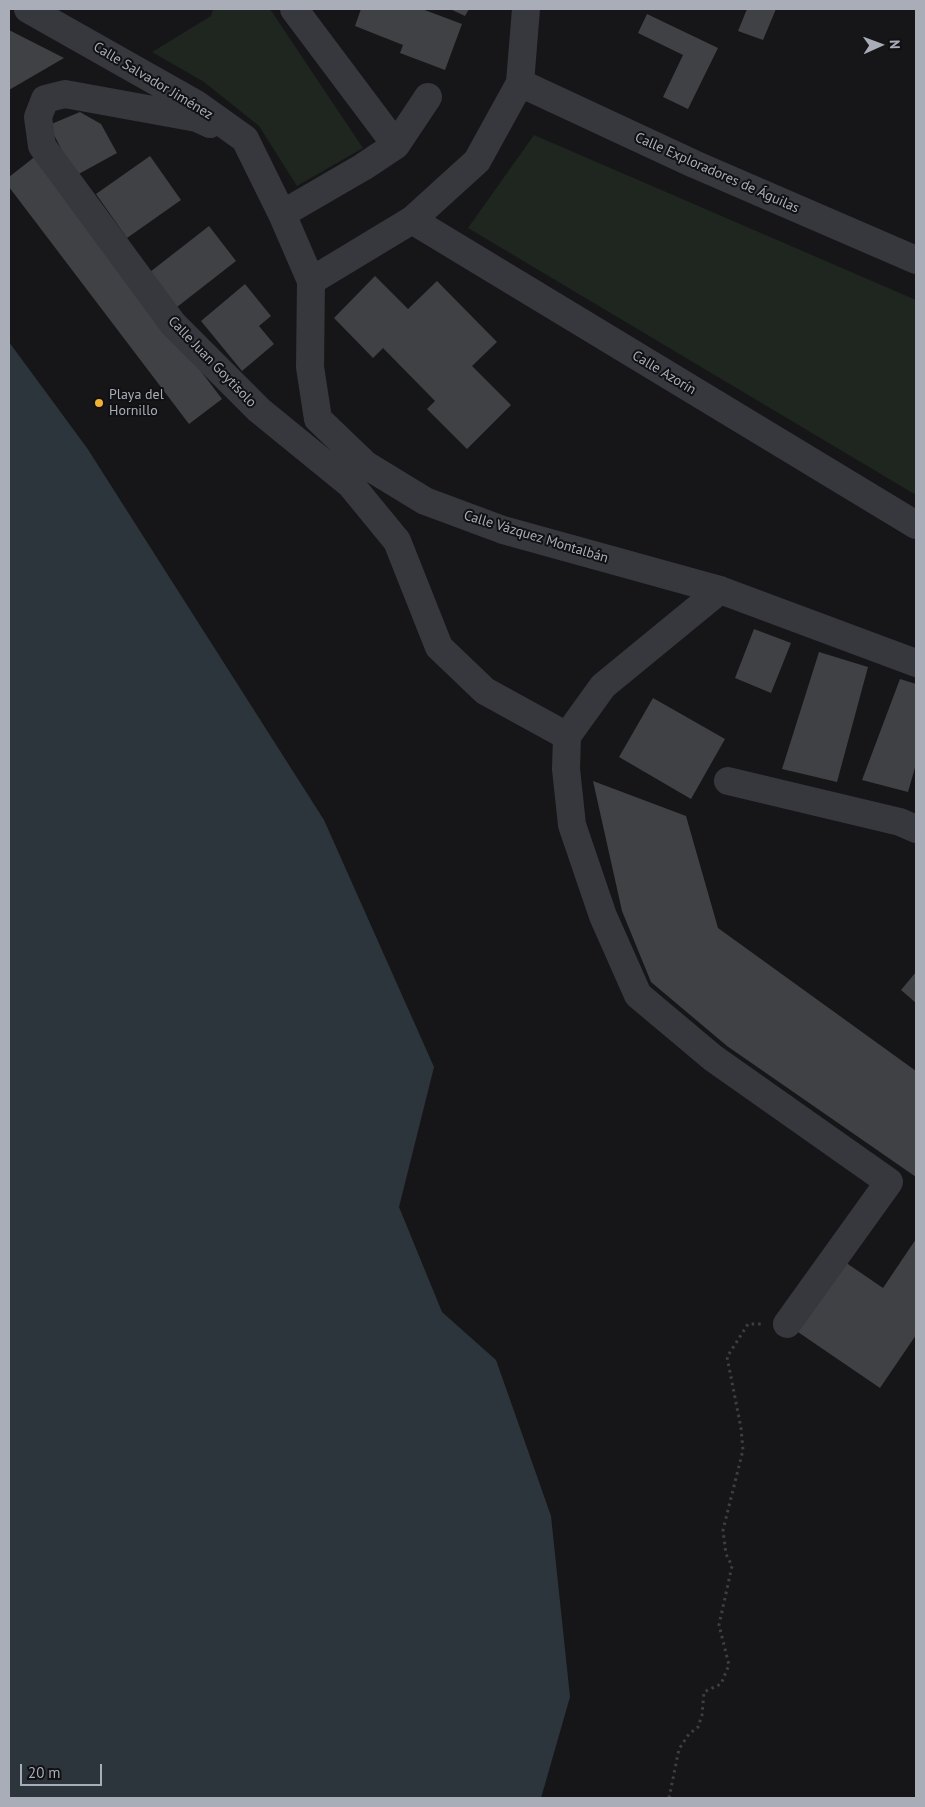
<!DOCTYPE html>
<meta charset="utf-8">
<style>
body{margin:0}
#map{position:relative;width:925px;height:1807px;overflow:hidden;background:#161618;font-family:"PT Sans",sans-serif}
canvas{display:block}
.frame{position:absolute;inset:0;border:10px solid #a8adb8;pointer-events:none}
.north{position:absolute;left:855px;top:20px;width:50px;height:50px;-webkit-text-stroke:4px #111113;paint-order:stroke;rotate:88deg;font-size:14px;font-weight:700;line-height:20px;text-align:center;color:#a8adb8}
.north::after{content:'';display:block;margin:auto;width:18px;height:22px;background:#a8adb8;clip-path:polygon(50% 0,100% 100%,50% 72%,0 100%)}
.scale{position:absolute;left:20px;top:1764px;width:82px;height:22px;box-sizing:border-box;border:2px solid #a8adb8;border-top:0;padding-left:6px;font-size:15px;line-height:18px;white-space:nowrap;color:#a8adb8;-webkit-text-stroke:4px #111113;paint-order:stroke}
</style>
<div id="map">
<canvas width="925" height="1807"></canvas>
<div class="frame"></div>
<div class="north">N</div>
<div class="scale">20 m</div>
</div>
<script>
const c = document.querySelector('canvas').getContext('2d');
c.lineJoin = 'round';
function fill(path, color) { c.fillStyle = color; c.fill(path, 'evenodd'); }
const shape = rows => new Path2D(rows.map(r => 'M' + r).join(''));
function trace(path, color, width, dash) { c.strokeStyle = color; c.lineWidth = width; c.lineCap = dash ? 'butt' : 'round'; c.setLineDash(dash || []); c.stroke(path); }
function write(font, color, halo, rows, align = 'center') {
  c.font = font + ' "PT Sans",sans-serif'; c.lineWidth = 4; c.setLineDash([]); c.textBaseline = 'middle'; c.strokeStyle = halo; c.fillStyle = color; for (const [text, x, y, turn = 0] of rows) {
    c.save(); c.translate(x, y); c.rotate((+turn || 0) * Math.PI / 180); c.textAlign = isNaN(turn) ? turn : align; if (halo) c.strokeText(text, 0, 0); c.fillText(text, 0, 0); c.restore();
  }
}
const green = shape([
 [213,9,270,9,363,148,297,186,259,126,204,82,152,52,211,16],
 [534,135,916,300,916,495,468,228]
]);
const water = shape([
 [9,342,87,448,324,820,434,1067,399,1207,442,1312,496,1360,551,1516,570,1697,541,1798,9,1798]
]);
const building = shape([
 [361,9,422,9,462,24,445,70,400,53,403,45,355,26],
 [450,9,469,9,465,16],
 [747,9,776,9,763,40,738,31],
 [647,14,718,48,688,109,663,97,683,55,638,33],
 [9,30,64,58,9,90],
 [80,112,101,124,117,153,75,176,49,125],
 [37,155,222,399,189,424,9,187,9,177],
 [150,156,181,200,127,238,96,194],
 [209,226,236,261,177,307,150,272],
 [375,276,408,309,437,281,497,342,472,366,511,405,467,449,427,409,435,401,383,348,373,358,334,318],
 [245,284,271,316,259,326,274,344,242,371,201,321],
 [754,629,791,643,771,693,735,678],
 [819,652,868,667,837,782,782,769],
 [900,679,916,684,916,764,908,792,862,780],
 [653,698,725,739,691,799,619,757],
 [593,781,686,816,718,928,916,1071,916,1177,727,1046,651,982,622,911],
 [916,972,916,1003,901,990],
 [916,1239,916,1335,880,1388,795,1330,842,1260,883,1288]
]);
const path = shape([
 [669,1798,679,1749,689,1734,698,1727,702,1715,704,1692,721,1684,729,1665,719,1625,732,1566,726,1554,723,1530,743,1450,741,1428,727,1357,748,1324,761,1324]
]);
const minor = shape([
 [28,9,196,104,245,139,282,214,311,281,310,367,318,419,366,465,425,501,503,530,720,590,916,663],
 [294,9,396,145],
 [520,83,694,164,916,260],
 [210,124,197,118,65,94,45,99,38,117,42,146,173,324,259,410,351,485,397,541,439,647,485,691,567,736],
 [282,214,363,167,396,145,428,97],
 [412,220,916,525],
 [311,281,412,220,477,161,520,83,526,9],
 [720,590,603,686,567,736,566,769,572,825,603,916,638,995,713,1058,889,1182,787,1324],
 [728,781,900,822,916,829]
]);
const markers = [
 [99,403,5,"#f2b134"]
];
const streetNames = [
 ["Calle Salvador Jiménez",153,81,31],
 ["Calle Exploradores de Águilas",717,173,24],
 ["Calle Juan Goytisolo",212,362,46],
 ["Calle Azorín",664,373,31],
 ["Calle Vázquez Montalbán",536,537,17]
];
const poiNames = [
 ["Playa del",109,395],
 ["Hornillo",109,411]
];
fill(green, '#1e261f');
fill(water, '#2c353c');
fill(building, '#404145');
trace(path, '#3d3f44', 3, [2.5, 4]);
trace(minor, '#37383d', 28);
for (const [x, y, r, color] of markers) { const dot = new Path2D(); dot.arc(x, y, r, 0, 2 * Math.PI); c.fillStyle = color; c.fill(dot); trace(dot, '#111113', 2); }
write('14px', '#a8adb8', '#111113', streetNames);
write('14px', '#a8adb8', '#111113', poiNames, 'left');
</script>
